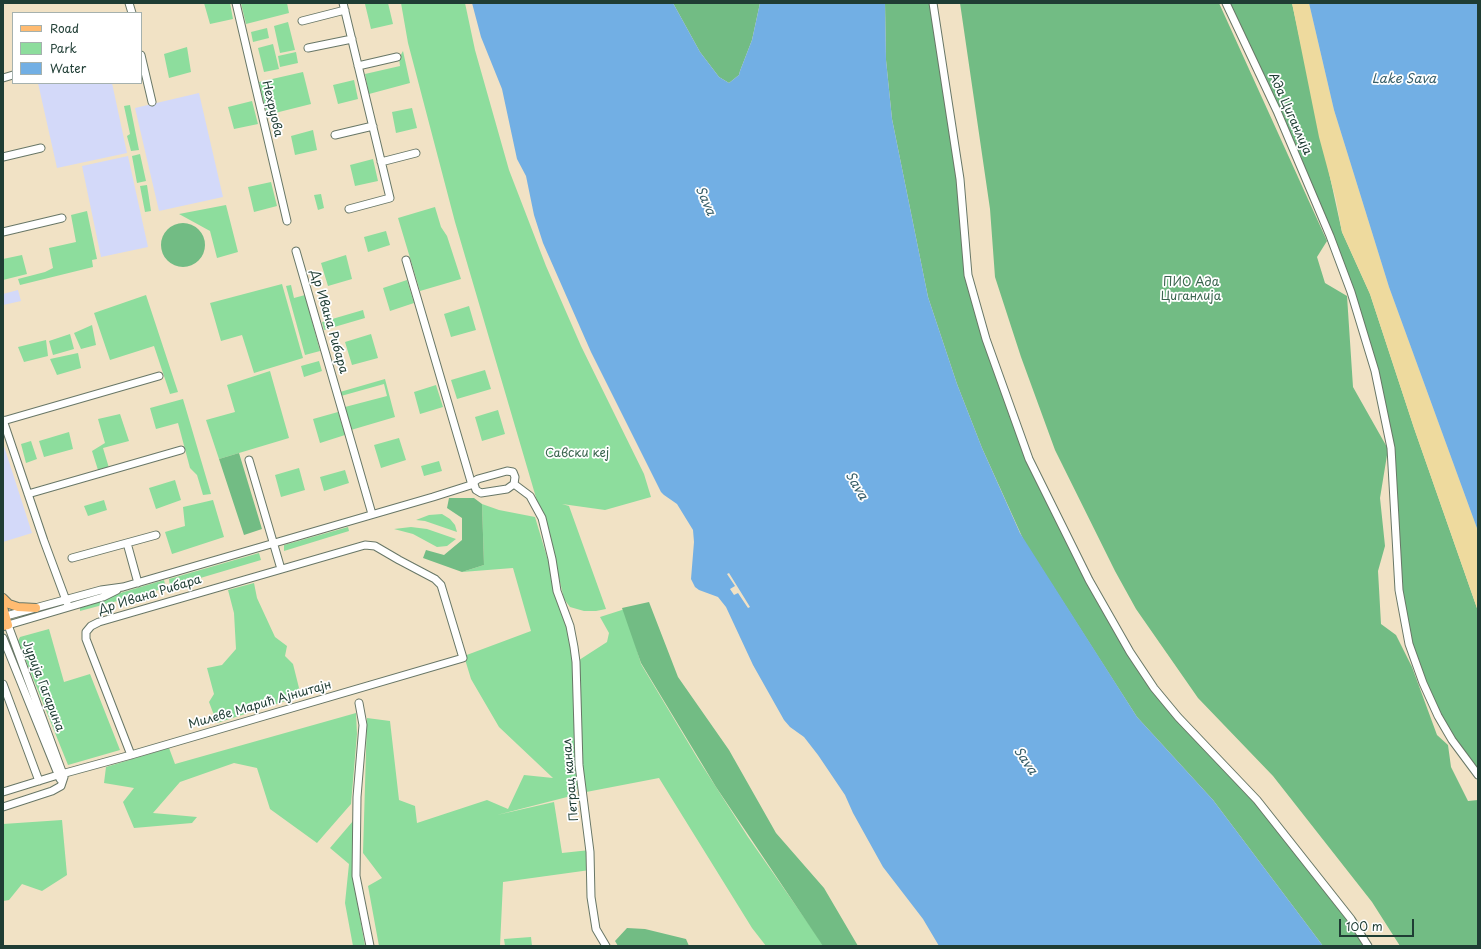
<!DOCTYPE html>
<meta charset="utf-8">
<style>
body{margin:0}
#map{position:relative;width:1481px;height:949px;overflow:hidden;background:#f1e2c5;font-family:"Playpen Sans",sans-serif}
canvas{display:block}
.frame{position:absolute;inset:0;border:4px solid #1f3d34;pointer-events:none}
.legend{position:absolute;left:12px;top:12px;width:130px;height:72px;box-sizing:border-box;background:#fff;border:1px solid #a5b1ae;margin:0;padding:5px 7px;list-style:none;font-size:12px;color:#1f3d34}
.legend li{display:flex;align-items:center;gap:8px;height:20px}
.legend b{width:20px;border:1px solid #a5b1ae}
.scale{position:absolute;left:1339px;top:919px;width:75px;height:18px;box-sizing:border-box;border:2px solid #1f3d34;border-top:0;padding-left:5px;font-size:12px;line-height:14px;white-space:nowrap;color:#1f3d34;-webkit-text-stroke:3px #fff;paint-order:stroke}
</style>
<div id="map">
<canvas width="1481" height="949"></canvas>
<div class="frame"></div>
<ul class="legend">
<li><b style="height:5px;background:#ffbb71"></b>Road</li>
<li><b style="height:11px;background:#8ddd9d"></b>Park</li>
<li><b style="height:11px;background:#72afe4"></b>Water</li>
</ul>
<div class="scale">100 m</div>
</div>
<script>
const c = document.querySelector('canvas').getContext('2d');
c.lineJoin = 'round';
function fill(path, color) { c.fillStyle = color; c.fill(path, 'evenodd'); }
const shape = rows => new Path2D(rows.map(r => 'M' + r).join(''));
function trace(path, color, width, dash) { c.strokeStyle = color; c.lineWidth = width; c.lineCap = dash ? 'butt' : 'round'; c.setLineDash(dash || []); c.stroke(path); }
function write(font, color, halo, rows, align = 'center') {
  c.font = font + ' "Playpen Sans",sans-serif'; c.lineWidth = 3.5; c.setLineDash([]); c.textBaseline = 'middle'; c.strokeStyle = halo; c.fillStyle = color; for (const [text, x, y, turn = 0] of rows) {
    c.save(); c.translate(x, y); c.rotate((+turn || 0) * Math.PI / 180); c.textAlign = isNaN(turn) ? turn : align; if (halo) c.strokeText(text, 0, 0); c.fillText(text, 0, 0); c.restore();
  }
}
const built = shape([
 [38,83,112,83,127,153,57,168],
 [199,93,223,197,159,211,135,108],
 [128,156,148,247,101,257,82,166],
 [18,290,21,301,3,305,3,294],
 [3,443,32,533,3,542]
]);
const green = shape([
 [204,3,230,3,233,19,210,24],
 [241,3,287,3,289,13,246,24],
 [388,3,393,24,371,29,365,4],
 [401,3,465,3,475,50,509,170,546,266,581,346,644,474,651,497,605,510,562,504,569,506,606,609,596,611,584,611,570,607,564,599,549,535,537,501,455,222,408,43],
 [288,22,295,50,280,53,274,26],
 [267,28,269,38,253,42,251,32],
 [273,44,279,69,264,72,258,48],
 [187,47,191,72,169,78,164,54],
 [403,51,410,83,369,94,365,74,400,66,399,58],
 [296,52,298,63,280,67,278,56],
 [303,72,311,104,267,115,259,82],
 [354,80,358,99,338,104,333,85],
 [252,101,258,124,234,129,228,107],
 [130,105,139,150,131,151,127,136,130,134,124,106],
 [412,108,417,128,396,133,392,112],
 [313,130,317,150,295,155,291,136],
 [140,154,146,181,137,183,132,156],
 [373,159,378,181,355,186,350,165],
 [271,182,277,206,254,212,248,187],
 [147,185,151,211,145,212,140,186],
 [321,194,324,208,318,210,314,195],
 [226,205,238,252,217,258,210,231,179,214],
 [435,207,441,227,447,236,461,279,420,291,398,218],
 [87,211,97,259,92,260,93,267,20,285,18,279,45,272,53,268,49,248,76,242,71,215],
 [386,231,390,245,368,252,364,237],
 [22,255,27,274,3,280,3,259],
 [346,255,352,279,328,286,321,263],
 [407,280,414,303,390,311,383,288],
 [282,284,303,358,254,373,242,335,221,341,210,303],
 [291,285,294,298,305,295,320,351,305,355,286,286],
 [146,295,178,392,170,394,154,346,110,360,94,313],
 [469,306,476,330,451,337,444,314],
 [363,310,365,318,324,330,322,322],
 [92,325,96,345,81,349,74,333],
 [70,334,74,349,53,355,49,341],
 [371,334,378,358,352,365,345,342],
 [46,340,48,356,24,362,18,347],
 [78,353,81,368,57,375,50,359],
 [319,361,322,371,304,377,301,366],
 [485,370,491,389,457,399,451,380],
 [270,371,289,438,219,459,206,420,235,412,227,385],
 [385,379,395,417,351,430,345,407,387,396,384,384,341,396,340,392],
 [436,385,443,407,420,414,414,392],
 [183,399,211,494,203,495,197,475,190,468,178,423,156,429,150,408],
 [498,410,505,434,482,441,475,417],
 [338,412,345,435,320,443,313,419],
 [120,414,129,441,103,448,109,468,98,470,92,451,105,443,98,419],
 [69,432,73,449,44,457,39,441],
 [399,438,406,460,381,468,374,445],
 [31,441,37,459,26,463,21,444],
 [439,461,442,471,424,476,421,466],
 [299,468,305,490,281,497,275,475],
 [345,470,349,483,324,491,320,477],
 [175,480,181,500,156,509,149,488],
 [104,500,107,510,88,516,84,506],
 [213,500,224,537,172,554,165,532,185,526,183,507],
 [482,504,499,510,535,517,574,647,578,788,571,796,497,815,554,802,562,853,590,850,590,870,503,882,500,946,379,946,368,886,382,878,363,853,367,718,390,721,399,800,415,806,417,823,487,800,508,809,524,775,553,778,499,727,471,679,464,656,531,631,513,568,462,572,484,565],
 [442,514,450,519,455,525,457,532,425,521,416,520,429,515],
 [348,527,349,531,284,551,284,545],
 [411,527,427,529,456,539,447,546,437,547,413,534,394,529],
 [259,553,261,560,170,587,169,579],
 [164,580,166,588,80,611,80,605],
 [254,583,257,598,275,637,287,646,285,656,293,664,301,696,217,723,209,702,214,694,207,668,222,665,236,649,234,613,228,590],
 [625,609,641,664,698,759,748,837,824,946,766,946,752,928,659,778,581,793,576,662,607,642,609,633,600,617],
 [49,629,64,682,90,674,120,750,68,765,18,641,20,637],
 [356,713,357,734,351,804,317,843,270,809,257,768,234,763,180,782,153,813,197,817,192,823,134,828,123,802,134,788,104,783,106,767,169,748,175,764],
 [62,820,67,875,42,891,22,884,9,900,3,901,3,824],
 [353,821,356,895,365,946,353,946,345,903,349,864,330,848],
 [531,937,532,946,505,946,504,939]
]);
const forest = shape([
 [673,3,760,3,752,40,740,71,739,75,729,83,719,77,700,52],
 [885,3,933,3,960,179,968,275,1029,459,1057,517,1147,677,1257,800,1368,946,1323,946,1213,800,1137,717,1024,541,982,448,957,384,928,297,892,119,886,60],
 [960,3,1219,3,1327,241,1317,257,1325,283,1347,296,1353,387,1388,449,1380,498,1385,546,1378,571,1381,624,1396,635,1412,667,1437,735,1448,745,1451,767,1468,801,1478,800,1478,946,1400,946,1372,902,1273,776,1198,698,1136,609,1115,571,1055,450,1021,357,995,277,990,209],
 [1226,3,1292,3,1342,232,1370,294,1414,428,1478,611,1478,775,1438,716,1404,621,1387,425,1340,263],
 '161 245a22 22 0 1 1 44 0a22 22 0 1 1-44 0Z',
 [239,453,262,529,244,535,219,459],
 [449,498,474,498,482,504,484,565,462,572,423,558,426,550,444,555,462,540,462,518,447,508],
 [649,602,678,677,729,750,776,833,824,888,858,946,823,946,716,787,641,663,622,608],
 [627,928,645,929,686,939,689,946,618,946,615,941]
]);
const sand = shape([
 [1292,3,1309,3,1334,110,1389,287,1478,531,1478,611,1414,428,1370,294,1342,232,1336,200,1319,137]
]);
const water = shape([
 [472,3,673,3,700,52,719,77,729,83,739,75,740,71,752,40,760,3,885,3,886,60,892,119,928,297,957,384,982,448,1020,533,1137,717,1213,800,1323,946,939,946,923,919,883,867,853,813,845,795,818,755,804,737,790,727,784,720,753,665,726,607,718,597,699,590,695,587,691,579,694,542,693,530,677,504,664,495,661,492,591,352,543,243,534,215,526,176,517,159,502,89,481,37],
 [1309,3,1478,3,1478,531,1389,287,1334,110]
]);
const pier = shape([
 [729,573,750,607,748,608,738,593,734,595,730,589,735,586,727,574]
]);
const minor = shape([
 [129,3,132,13],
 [236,3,287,221],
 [343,3,390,198,349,209],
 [933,3,960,179,968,275,986,339,1029,459,1089,580,1130,652,1154,688,1178,717,1257,800,1351,919,1368,946],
 [1226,3,1277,111,1330,236,1351,292,1375,371,1391,448,1399,590,1409,644,1423,683,1438,716,1452,740,1478,775],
 [302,21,345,10],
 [308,48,352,39],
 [141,55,152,102],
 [358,66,397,57],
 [3,78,13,75],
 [335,135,373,126],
 [3,157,41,148],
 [381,162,416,153],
 [3,232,62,218],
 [296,251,372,514],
 [406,260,472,485],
 [3,420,44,541,67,603],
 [3,421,159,376],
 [249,460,281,569],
 [514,484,530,496,542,518,552,559,557,591,570,626,574,647,576,662,579,765,590,852,591,897,596,929,606,946],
 [28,494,181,450],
 [127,543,138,583],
 [72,558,156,535],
 [6,616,101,590,123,587,433,497,474,484,475,481,478,479,507,471,513,472,515,477,514,484,507,489,481,493,476,490,474,484],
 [3,638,60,779],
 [3,684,39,781],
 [359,703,363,725,357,797,356,876,370,946],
 [3,792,58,775,131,755,463,658,441,585,435,579,399,560,375,546,365,545,99,622,91,626,86,632,86,639,131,755],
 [3,807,52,791,61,786,64,777,8,625,103,597,117,590]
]);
const major = shape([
 [3,598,9,604,18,607,36,608],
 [3,607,8,625,3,626]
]);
const streetNames = [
 ["Нехруова",272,109,77],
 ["Ада Циганлија",1290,114,66],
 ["Др Ивана Рибара",329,322,74],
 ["Др Ивана Рибара",150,595,-17],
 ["Јурија Гагарина",43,686,69],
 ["Милеве Марић Ајнштајн",260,705,-16],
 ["Петрац канал",571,780,-95]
];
const parkNames = [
 ["ПИО Ада",1191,283],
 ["Циганлија",1191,297],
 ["Савски кеј",577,454]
];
const waterNames = [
 ["Lake Sava",1404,79],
 ["Sava",705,201,66],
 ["Sava",856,486,59],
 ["Sava",1025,761,56]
];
fill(built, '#d3d9f9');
fill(green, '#8ddd9d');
fill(forest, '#72bc84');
fill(sand, '#eeda9e');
fill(water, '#72afe4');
fill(pier, '#f1e2c5');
trace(minor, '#687767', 9);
trace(major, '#687767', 10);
trace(minor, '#fff', 7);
trace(major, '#ffbb71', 8);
write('12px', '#1f3d34', '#fff', streetNames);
write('12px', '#3a654e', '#fff', parkNames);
write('italic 13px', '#385f69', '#fff', waterNames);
</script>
